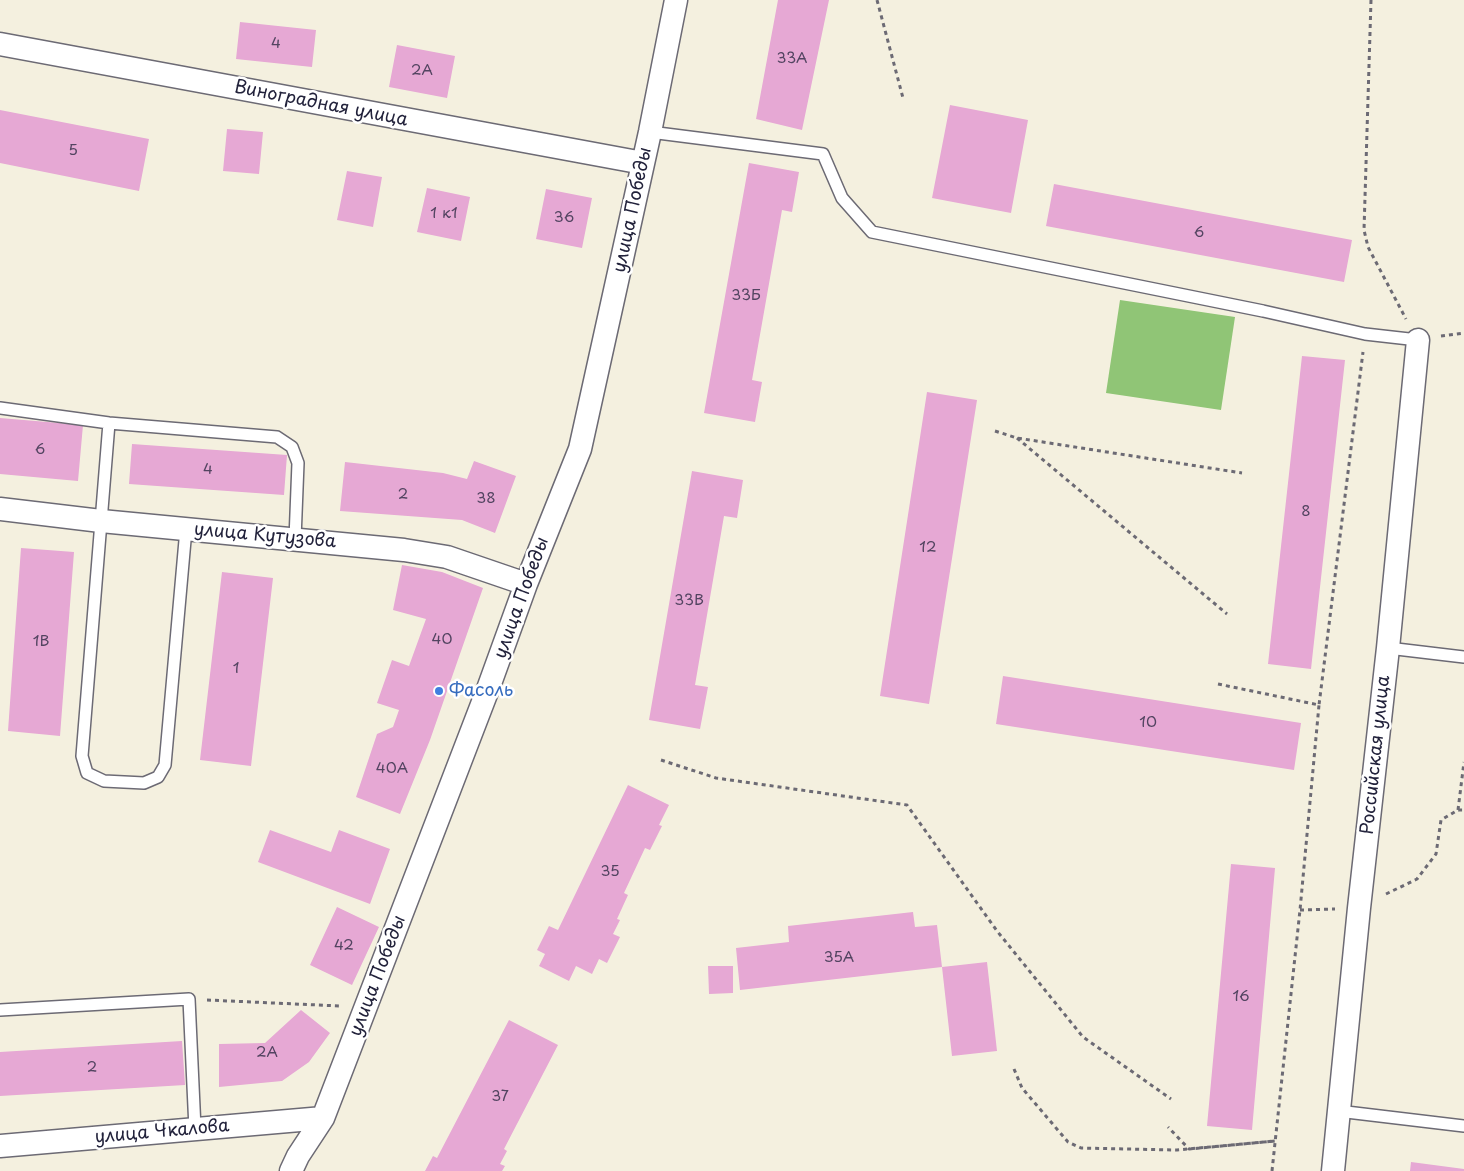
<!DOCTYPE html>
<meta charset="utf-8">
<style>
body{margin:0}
canvas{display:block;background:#f4f0df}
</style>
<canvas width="1464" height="1171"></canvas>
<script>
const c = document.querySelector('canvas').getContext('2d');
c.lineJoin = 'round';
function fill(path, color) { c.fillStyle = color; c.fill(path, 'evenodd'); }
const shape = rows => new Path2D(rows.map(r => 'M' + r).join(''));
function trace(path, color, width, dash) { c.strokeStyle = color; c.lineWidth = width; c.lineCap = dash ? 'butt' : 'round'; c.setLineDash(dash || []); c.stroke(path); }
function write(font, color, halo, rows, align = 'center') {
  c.font = font + ' "Playpen Sans",sans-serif'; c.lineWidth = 5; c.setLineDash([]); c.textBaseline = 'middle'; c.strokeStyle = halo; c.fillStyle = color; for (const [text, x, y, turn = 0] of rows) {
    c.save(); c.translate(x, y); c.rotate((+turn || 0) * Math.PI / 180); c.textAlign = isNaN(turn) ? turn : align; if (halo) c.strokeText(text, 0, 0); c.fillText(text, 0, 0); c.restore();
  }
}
const green = shape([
 [1120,300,1235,317,1221,410,1106,393]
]);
const building = shape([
 [778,0,829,0,802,130,756,119],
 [240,22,316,30,312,67,236,59],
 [397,45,455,56,447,98,389,87],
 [950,105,1028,120,1011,213,932,198],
 [0,110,149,139,139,191,0,163],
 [227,129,263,132,259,174,223,171],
 [749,163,799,172,792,212,782,210,752,380,762,382,755,422,704,413],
 [347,171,382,177,373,227,337,220],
 [1054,184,1352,240,1344,282,1046,226],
 [427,188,470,197,461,241,417,232],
 [546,189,592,198,582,248,536,239],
 [1302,356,1345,360,1311,669,1268,664],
 [927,392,977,400,929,704,880,696],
 [0,418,83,425,78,481,0,474],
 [132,444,287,455,284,495,129,484],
 [474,461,516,476,495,533,462,520,340,511,345,462,443,473,467,479],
 [692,471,743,480,737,518,724,516,695,685,708,687,700,729,649,720],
 [21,548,74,552,60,736,8,731],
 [402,565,442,572,483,588,430,740,400,814,356,797,377,734,393,727,399,710,377,703,392,660,409,666,426,619,393,610],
 [222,572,273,578,251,766,200,760],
 [1003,676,1301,723,1294,770,996,724],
 [628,785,669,805,659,825,662,826,650,850,645,848,624,893,628,895,617,919,620,920,613,934,620,937,607,963,599,959,592,974,576,966,569,981,539,966,545,954,537,950,549,926,558,930],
 [270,830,331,852,339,830,390,849,370,904,258,862],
 [1231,864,1275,868,1252,1130,1207,1126],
 [337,907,379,927,352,985,310,965],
 [913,912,915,927,937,925,942,967,987,962,997,1051,952,1056,942,967,740,990,736,948,789,942,788,926],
 [708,966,733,966,733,993,709,994],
 [301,1010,330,1033,309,1062,282,1081,219,1087,219,1044,265,1043],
 [509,1020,558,1045,504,1149,507,1151,500,1164,505,1166,502,1171,425,1171,433,1156,437,1158],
 [182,1041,185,1085,0,1096,0,1052],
 [1411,1162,1464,1169,1464,1171,1410,1171]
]);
const path = shape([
 [877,0,903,98],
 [1371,0,1364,230,1368,247,1406,319],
 [1441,336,1464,333],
 [995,431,1017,438,1242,473],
 [1017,438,1227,614],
 [1218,684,1319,705,1363,352],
 [661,760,716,778,907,805,997,931,1083,1037,1171,1099],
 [1458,810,1464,762],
 [1386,894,1417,879,1436,854,1441,820,1458,810,1464,810],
 [1300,910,1335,909],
 [207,1000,340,1006],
 [1014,1069,1022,1088,1068,1142,1081,1148,1177,1150,1275,1141,1189,1149,1168,1127],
 [1272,1171,1300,910,1319,705]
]);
const service = shape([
 [650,132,823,154,842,198,872,232,1263,311,1365,334,1418,340],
 [0,408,109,423,277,437,292,447,298,463,295,539],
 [109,423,82,756,87,773,104,781,144,783,158,777,165,765,186,529],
 [1388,648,1464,657],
 [0,1010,189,999,195,1129],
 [1338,1111,1464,1126]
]);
const minor = shape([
 [0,44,643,163],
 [0,509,101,521,404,550,447,557,526,584],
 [0,1146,323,1118],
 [291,1171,298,1156,323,1118,488,689,526,584,580,449,650,132,676,0],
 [1333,1171,1359,908,1388,648,1418,340]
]);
const markers = [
 [439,691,5,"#3f7fe0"]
];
const numberNames = [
 ["4",276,44],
 ["33А",792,59],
 ["2А",422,71],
 ["5",73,151],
 ["1 к1",444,214],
 ["36",564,218],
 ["6",1199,233],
 ["33Б",746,296],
 ["6",40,450],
 ["4",208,470],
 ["2",403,495],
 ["38",486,499],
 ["8",1306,512],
 ["12",928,548],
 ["33В",689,601],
 ["40",442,640],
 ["1В",41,642],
 ["1",236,669],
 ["10",1148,723],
 ["40А",392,769],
 ["35",610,872],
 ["42",344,946],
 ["35А",839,958],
 ["16",1241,997],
 ["2А",267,1053],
 ["2",92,1068],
 ["37",500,1097]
];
const streetNames = [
 ["Виноградная улица",321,104,11],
 ["улица Победы",633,210,-78],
 ["улица Кутузова",265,536,5],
 ["улица Победы",522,598,-70],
 ["Российская улица",1376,755,-84],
 ["улица Победы",378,976,-69],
 ["улица Чкалова",162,1132,-5]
];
const shopNames = [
 ["Фасоль",449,691]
];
fill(green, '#90c576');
fill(building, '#e6a8d4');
trace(service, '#6c6a74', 14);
trace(minor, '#6c6a74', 25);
trace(path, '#6c6a74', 3, [4, 4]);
trace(service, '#fff', 11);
trace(minor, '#fff', 22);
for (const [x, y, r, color] of markers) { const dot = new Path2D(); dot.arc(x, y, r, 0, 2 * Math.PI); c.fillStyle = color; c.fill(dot); trace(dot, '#fff', 2); }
write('15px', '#534461', null, numberNames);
write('18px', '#22223b', '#fff', streetNames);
write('18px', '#366cbe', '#fff', shopNames, 'left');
</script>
